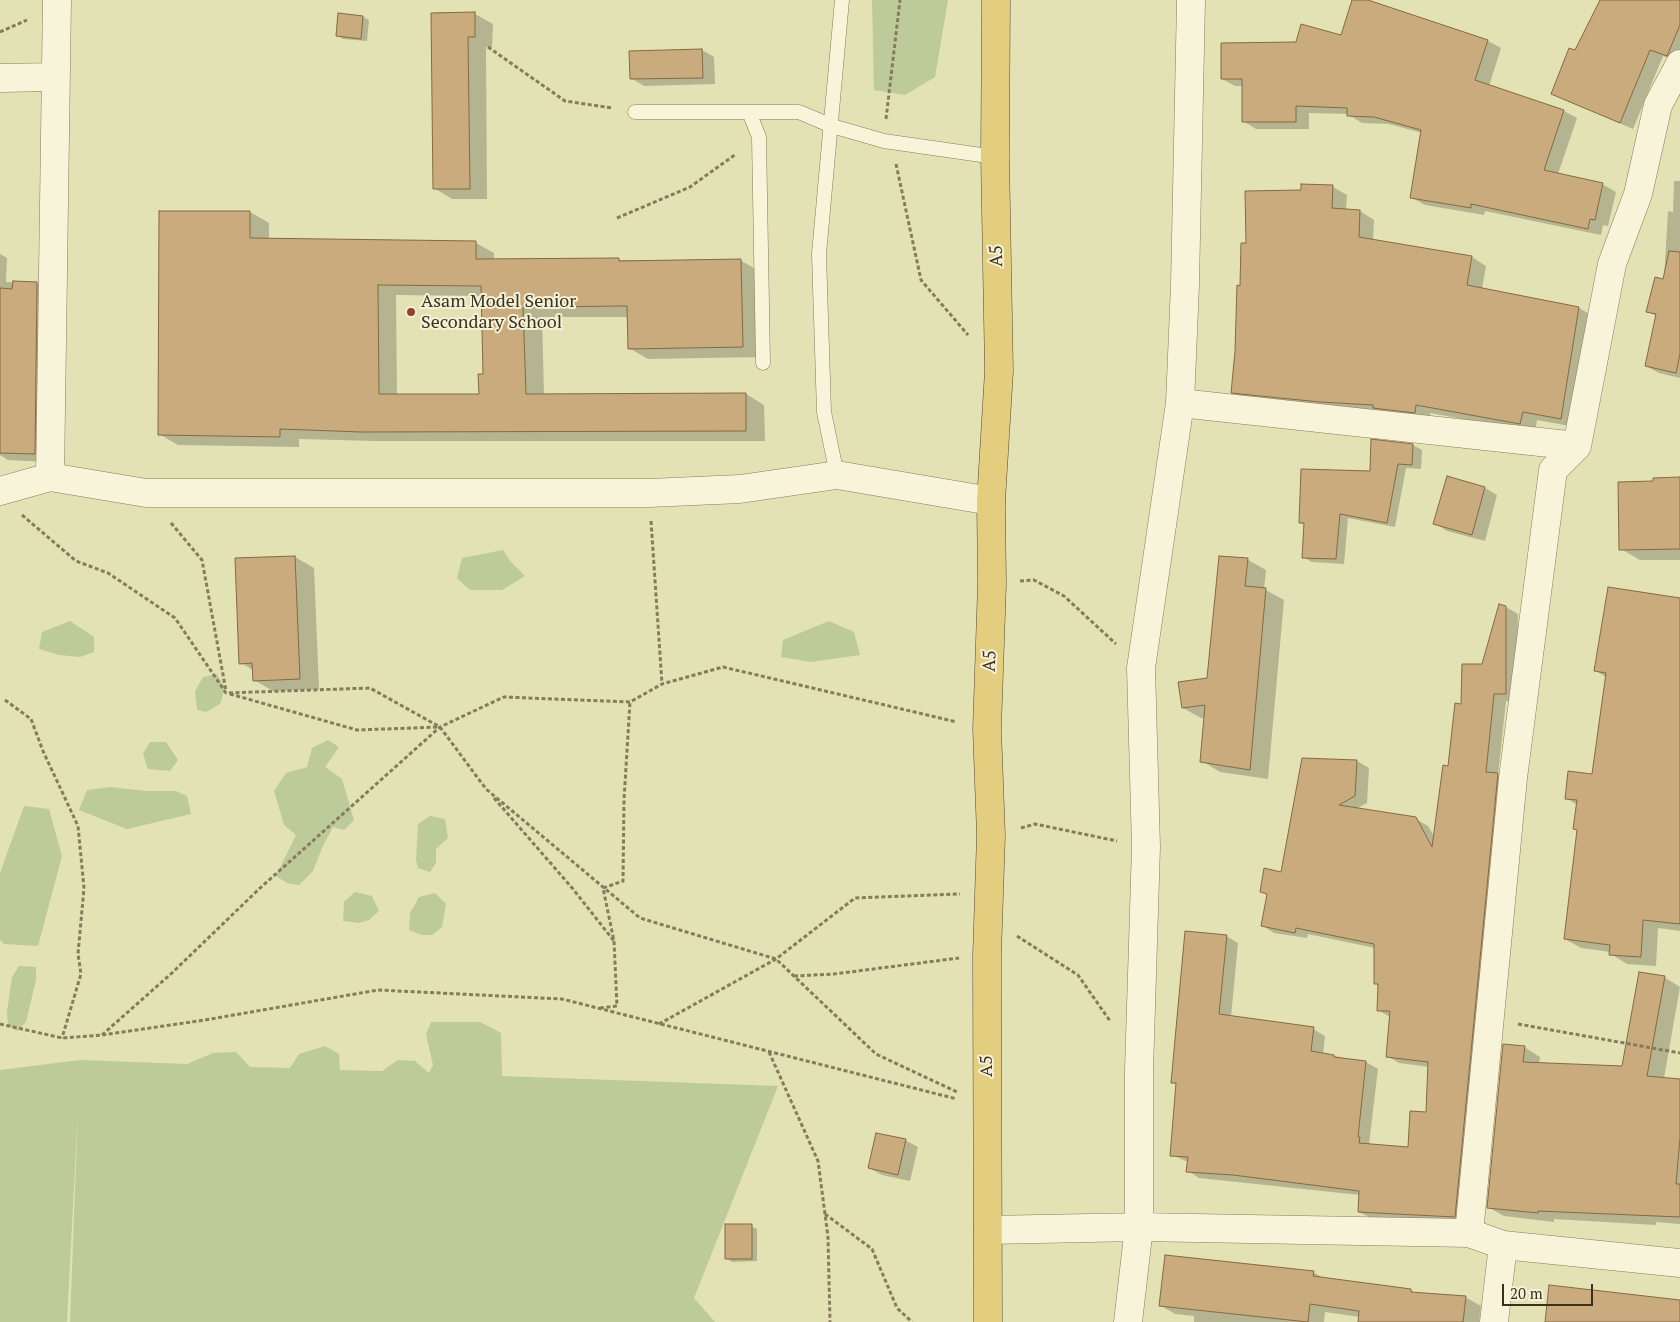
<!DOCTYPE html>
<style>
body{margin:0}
#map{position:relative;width:1680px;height:1322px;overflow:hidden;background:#ede8c7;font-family:"PT Serif",serif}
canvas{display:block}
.scale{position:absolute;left:1502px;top:1284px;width:91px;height:22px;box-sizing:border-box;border:2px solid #393020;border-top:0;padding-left:6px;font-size:15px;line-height:18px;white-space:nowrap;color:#393020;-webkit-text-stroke:4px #f5f1d6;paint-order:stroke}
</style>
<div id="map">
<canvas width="1680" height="1322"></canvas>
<div class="scale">20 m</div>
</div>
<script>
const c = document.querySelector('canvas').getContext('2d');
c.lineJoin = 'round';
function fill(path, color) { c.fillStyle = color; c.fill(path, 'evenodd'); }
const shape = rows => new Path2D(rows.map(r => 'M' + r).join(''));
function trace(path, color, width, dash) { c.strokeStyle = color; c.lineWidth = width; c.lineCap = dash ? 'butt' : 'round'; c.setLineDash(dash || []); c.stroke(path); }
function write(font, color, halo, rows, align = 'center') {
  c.font = font + ' "PT Serif",serif'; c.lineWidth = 4; c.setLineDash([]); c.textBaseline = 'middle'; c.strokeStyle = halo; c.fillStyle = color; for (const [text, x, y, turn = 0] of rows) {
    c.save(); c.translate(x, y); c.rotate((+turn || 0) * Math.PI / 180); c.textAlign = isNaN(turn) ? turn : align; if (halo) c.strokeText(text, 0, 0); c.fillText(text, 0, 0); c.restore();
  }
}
const farmland = shape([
 [0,0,1680,0,1680,1322,0,1322]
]);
const green = shape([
 [872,0,948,0,935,77,905,95,874,90],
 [503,550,510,561,525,576,502,590,470,590,457,578,462,558],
 [70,621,94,637,94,652,80,657,59,655,39,649,42,632],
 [829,621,854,632,860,655,811,662,781,657,783,640],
 [217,674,225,688,220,704,206,712,197,710,195,691,203,677],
 [328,740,339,747,325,767,342,779,354,820,344,830,333,827,322,848,313,871,299,885,287,883,276,876,296,835,284,825,274,791,286,773,307,767,312,748],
 [150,742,166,742,178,760,170,771,148,769,143,754],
 [111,787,146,791,176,791,187,796,191,814,127,829,79,810,87,790],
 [24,806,49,809,62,856,38,946,4,944,0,940,0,873],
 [430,816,445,819,448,838,436,849,436,863,430,872,418,868,416,860,418,824],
 [355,892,372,896,379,911,369,920,359,923,343,921,344,902],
 [435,893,446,904,442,927,432,935,422,935,409,930,410,913,419,897],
 [19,966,36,967,36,980,26,1022,17,1031,8,1026,7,1012,12,977],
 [431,1022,480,1022,501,1033,502,1076,778,1086,694,1298,715,1322,70,1322,78,1110,67,1322,0,1322,0,1070,80,1060,187,1064,213,1053,236,1052,250,1067,290,1068,299,1054,325,1046,339,1054,340,1070,382,1071,398,1060,415,1061,429,1073,433,1065,426,1034]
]);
const shadow = shape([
 [1354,0,1364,0,1488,41,1501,48,1489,86,1564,111,1577,118,1558,174,1602,184,1616,192,1608,226,1603,225,1601,235,1485,211,1484,215,1425,205,1411,197,1422,133,1389,124,1362,123,1348,114,1309,113,1309,129,1256,129,1243,121,1243,86,1235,86,1222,79,1297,43,1342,36],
 [1601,0,1680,0,1680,63,1663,56,1633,129,1552,94],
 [433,14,475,14,493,24,492,47,486,47,487,199,452,199,434,188],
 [363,17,369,20,367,41,343,39,337,35],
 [702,50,714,57,715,84,644,86,631,78],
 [1674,181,1680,181,1680,378,1659,373,1646,366,1656,316,1648,311,1664,280,1668,211,1673,212],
 [1333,187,1347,195,1346,210,1360,211,1374,220,1373,241,1472,257,1486,266,1482,289,1579,308,1593,316,1575,427,1537,420,1535,432,1430,413,1430,420,1247,401,1232,392,1247,244,1302,191],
 [250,212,269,223,269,240,476,243,494,253,494,260,740,260,759,271,761,357,648,359,629,348,629,317,542,317,544,395,746,394,764,405,765,441,374,441,299,439,299,447,178,445,159,434],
 [396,295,482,296,484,376,480,395,397,395],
 [0,254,7,258,6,282,37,283,51,291,48,462,8,460,0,455],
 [1373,441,1413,445,1422,450,1421,469,1406,468,1395,527,1348,518,1344,564,1312,562,1303,557,1305,525,1300,523,1371,473],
 [1680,478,1680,560,1640,560,1621,549,1654,482],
 [1485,488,1497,495,1485,541,1447,531,1435,523],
 [295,557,314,568,319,689,273,691,254,680,253,670,241,663],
 [1248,560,1266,570,1264,589,1284,600,1268,779,1220,772,1202,761,1205,718,1201,718,1183,708,1208,679],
 [1680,599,1680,931,1658,928,1656,966,1627,964,1611,954,1611,952,1581,948,1565,939,1578,831,1575,829,1577,805,1566,798,1593,776,1607,678,1595,670],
 [1506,607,1518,614,1517,701,1506,701,1498,775,1509,781,1466,1223,1371,1218,1359,1212,1360,1195,1199,1178,1188,1171,1188,1162,1172,1155,1177,1085,1172,1082,1226,936,1238,943,1231,1017,1313,1029,1325,1036,1323,1054,1366,1062,1378,1069,1369,1144,1409,1148,1427,1113,1429,1067,1399,1063,1387,1056,1390,1017,1378,1010,1379,986,1375,983,1375,948,1308,934,1307,938,1274,933,1263,926,1268,895,1262,892,1282,873,1357,761,1369,768,1367,803,1356,809,1416,819,1428,826,1435,838,1463,705,1482,666],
 [1664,977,1680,987,1664,1078,1680,1079,1680,1224,1656,1222,1656,1225,1554,1219,1554,1222,1504,1216,1488,1207,1524,1047,1540,1057,1539,1064,1623,1067],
 [905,1140,918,1147,910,1181,882,1175,869,1168],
 [751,1226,757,1229,757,1261,732,1262,726,1258],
 [1313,1272,1323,1278,1411,1290,1415,1293,1465,1297,1481,1306,1479,1322,1359,1322,1360,1317,1325,1312,1324,1322,1194,1322,1194,1316,1175,1314,1160,1305]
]);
const building = shape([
 [1352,0,1368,0,1488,40,1475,80,1564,110,1544,170,1603,183,1595,220,1590,219,1588,229,1471,204,1471,208,1410,198,1421,130,1374,117,1347,116,1347,108,1296,106,1296,122,1242,122,1242,79,1221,79,1221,43,1296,42,1301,24,1341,35,1352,0],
 [1600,0,1680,0,1680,25,1667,56,1650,50,1620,123,1551,94,1569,48,1575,50,1600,0],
 [475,12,475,37,468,37,470,189,433,189,431,13,475,12],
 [338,13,363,16,361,39,336,36,338,13],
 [702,49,703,78,630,79,629,51,702,49],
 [1301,184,1333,185,1332,208,1360,210,1359,237,1472,256,1467,285,1579,307,1561,419,1523,412,1520,424,1416,405,1415,413,1373,408,1373,405,1320,402,1231,393,1235,351,1237,285,1240,286,1241,243,1246,243,1245,191,1301,190,1301,184],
 [159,211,250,211,250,238,476,241,476,259,619,258,619,261,741,259,743,347,628,349,627,306,523,307,526,394,746,393,746,431,361,432,280,429,280,437,158,435,159,211],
 [378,285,481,286,483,374,478,374,479,394,379,394,378,285],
 [1669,251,1680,252,1680,354,1676,373,1645,366,1656,314,1646,312,1655,277,1663,279,1669,251],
 [13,281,37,282,35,454,0,453,0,288,12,289,13,281],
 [1371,439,1413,444,1412,465,1398,464,1387,523,1340,514,1336,559,1302,558,1304,523,1299,523,1301,469,1370,471,1371,439],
 [1447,476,1485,487,1472,535,1433,524,1447,476],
 [1680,477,1680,549,1619,550,1618,482,1653,481,1653,478,1680,477],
 [295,556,300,679,253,681,252,663,239,664,235,558,295,556],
 [1219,556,1248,558,1245,586,1266,588,1250,770,1200,762,1205,705,1182,708,1178,682,1207,678,1219,556],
 [1608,587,1680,598,1680,924,1643,920,1641,957,1609,955,1610,945,1564,939,1577,830,1573,829,1577,800,1565,799,1568,771,1592,774,1606,673,1594,671,1608,587],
 [1499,604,1506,606,1506,694,1494,694,1486,772,1498,773,1455,1217,1358,1212,1359,1191,1233,1175,1186,1172,1188,1157,1170,1156,1176,1083,1171,1083,1185,931,1227,935,1219,1014,1314,1027,1311,1051,1334,1055,1334,1057,1366,1061,1358,1137,1360,1137,1359,1143,1408,1147,1410,1111,1426,1112,1428,1062,1386,1057,1390,1011,1377,1011,1378,984,1374,984,1374,944,1296,928,1295,933,1261,926,1267,894,1260,892,1264,868,1281,872,1302,758,1357,760,1355,796,1339,805,1416,817,1432,847,1443,765,1448,766,1455,703,1461,704,1462,664,1482,664,1499,604],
 [1639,972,1665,976,1647,1076,1680,1079,1680,1138,1676,1184,1680,1184,1680,1217,1538,1211,1538,1213,1487,1208,1503,1044,1525,1046,1523,1062,1622,1066,1639,972],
 [876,1133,906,1139,898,1175,868,1168,876,1133],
 [725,1224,752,1224,752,1259,725,1259,725,1224],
 [1165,1255,1314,1271,1313,1276,1411,1289,1411,1292,1466,1296,1463,1322,1358,1322,1359,1311,1310,1304,1308,1322,1159,1306,1165,1255],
 [1549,1285,1680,1300,1680,1322,1545,1322,1549,1285]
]);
const path = shape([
 [0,32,27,20],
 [488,47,565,101,612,108],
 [886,119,900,0],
 [896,164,921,280,968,335],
 [617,218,690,187,736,154],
 [22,515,76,561,108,573,175,618,226,693,370,688,440,727,486,789,640,918,776,959,876,1054,957,1092],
 [651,521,662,684],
 [171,523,202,560,226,691],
 [1020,581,1034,580,1064,596,1116,644],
 [230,694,357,730,439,727],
 [5,700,31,719,43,751,78,826,84,888,78,954,81,974,62,1038],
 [494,798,573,889,614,941],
 [1021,828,1035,824,1117,841],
 [1017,936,1078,975,1110,1021],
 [794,976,834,974,959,958],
 [600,1008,617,1006,614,941,603,888,623,881,624,800,630,702],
 [0,1024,62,1038,102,1035,205,1020,378,990,562,999,957,1099],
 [659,1024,776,959,855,898,960,894],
 [1518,1024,1680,1053],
 [102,1035,173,972,259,889,440,727,504,697,630,702,662,684,723,667,957,722],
 [769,1052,818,1161,828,1237,830,1322],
 [825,1214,872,1249,897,1308,912,1322]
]);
const service = shape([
 [635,112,799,112,832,126,884,141,995,157],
 [749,112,759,137,763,363],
 [837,475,824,412,819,254,842,0]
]);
const minor = shape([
 [0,78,55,77],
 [1180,403,1577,446],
 [50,477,57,0],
 [0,491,50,477,146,493,649,493,740,489,837,475,991,501],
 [988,1230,1139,1227,1469,1233,1503,1245,1680,1263],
 [1469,1233,1513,778,1553,470,1577,446,1612,264,1638,194,1658,105,1680,64],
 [1128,1322,1139,1227,1139,1070,1146,847,1141,668,1180,403,1185,285,1191,0],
 [1494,1322,1503,1245]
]);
const trunk = shape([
 [988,1322,987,955,991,835,987,729,992,584,991,501,999,371,995,157,996,0]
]);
const markers = [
 [411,312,5,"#95402f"]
];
const streetNames = [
 ["A5",997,256,-91],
 ["A5",990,661,-88],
 ["A5",987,1066,-90]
];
const poiNames = [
 ["Asam Model Senior",421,302],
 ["Secondary School",421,323]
];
fill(farmland, '#e2e2b4');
fill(green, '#bdcb9b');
fill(shadow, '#0003');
fill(building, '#c9ab7e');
trace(building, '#866944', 1);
trace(service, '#887b5d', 15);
trace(minor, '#887b5d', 29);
trace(trunk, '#564931', 29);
trace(path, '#887b5d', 3, [4, 2.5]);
trace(service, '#f8f4da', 14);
trace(minor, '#f8f4da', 28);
trace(trunk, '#e3cd7e', 28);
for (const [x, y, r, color] of markers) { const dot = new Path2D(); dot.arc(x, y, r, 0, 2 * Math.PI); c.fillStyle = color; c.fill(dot); trace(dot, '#f5f1d6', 2); }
write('18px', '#393020', '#f5f1d6', streetNames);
write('18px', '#393020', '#f5f1d6', poiNames, 'left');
</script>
